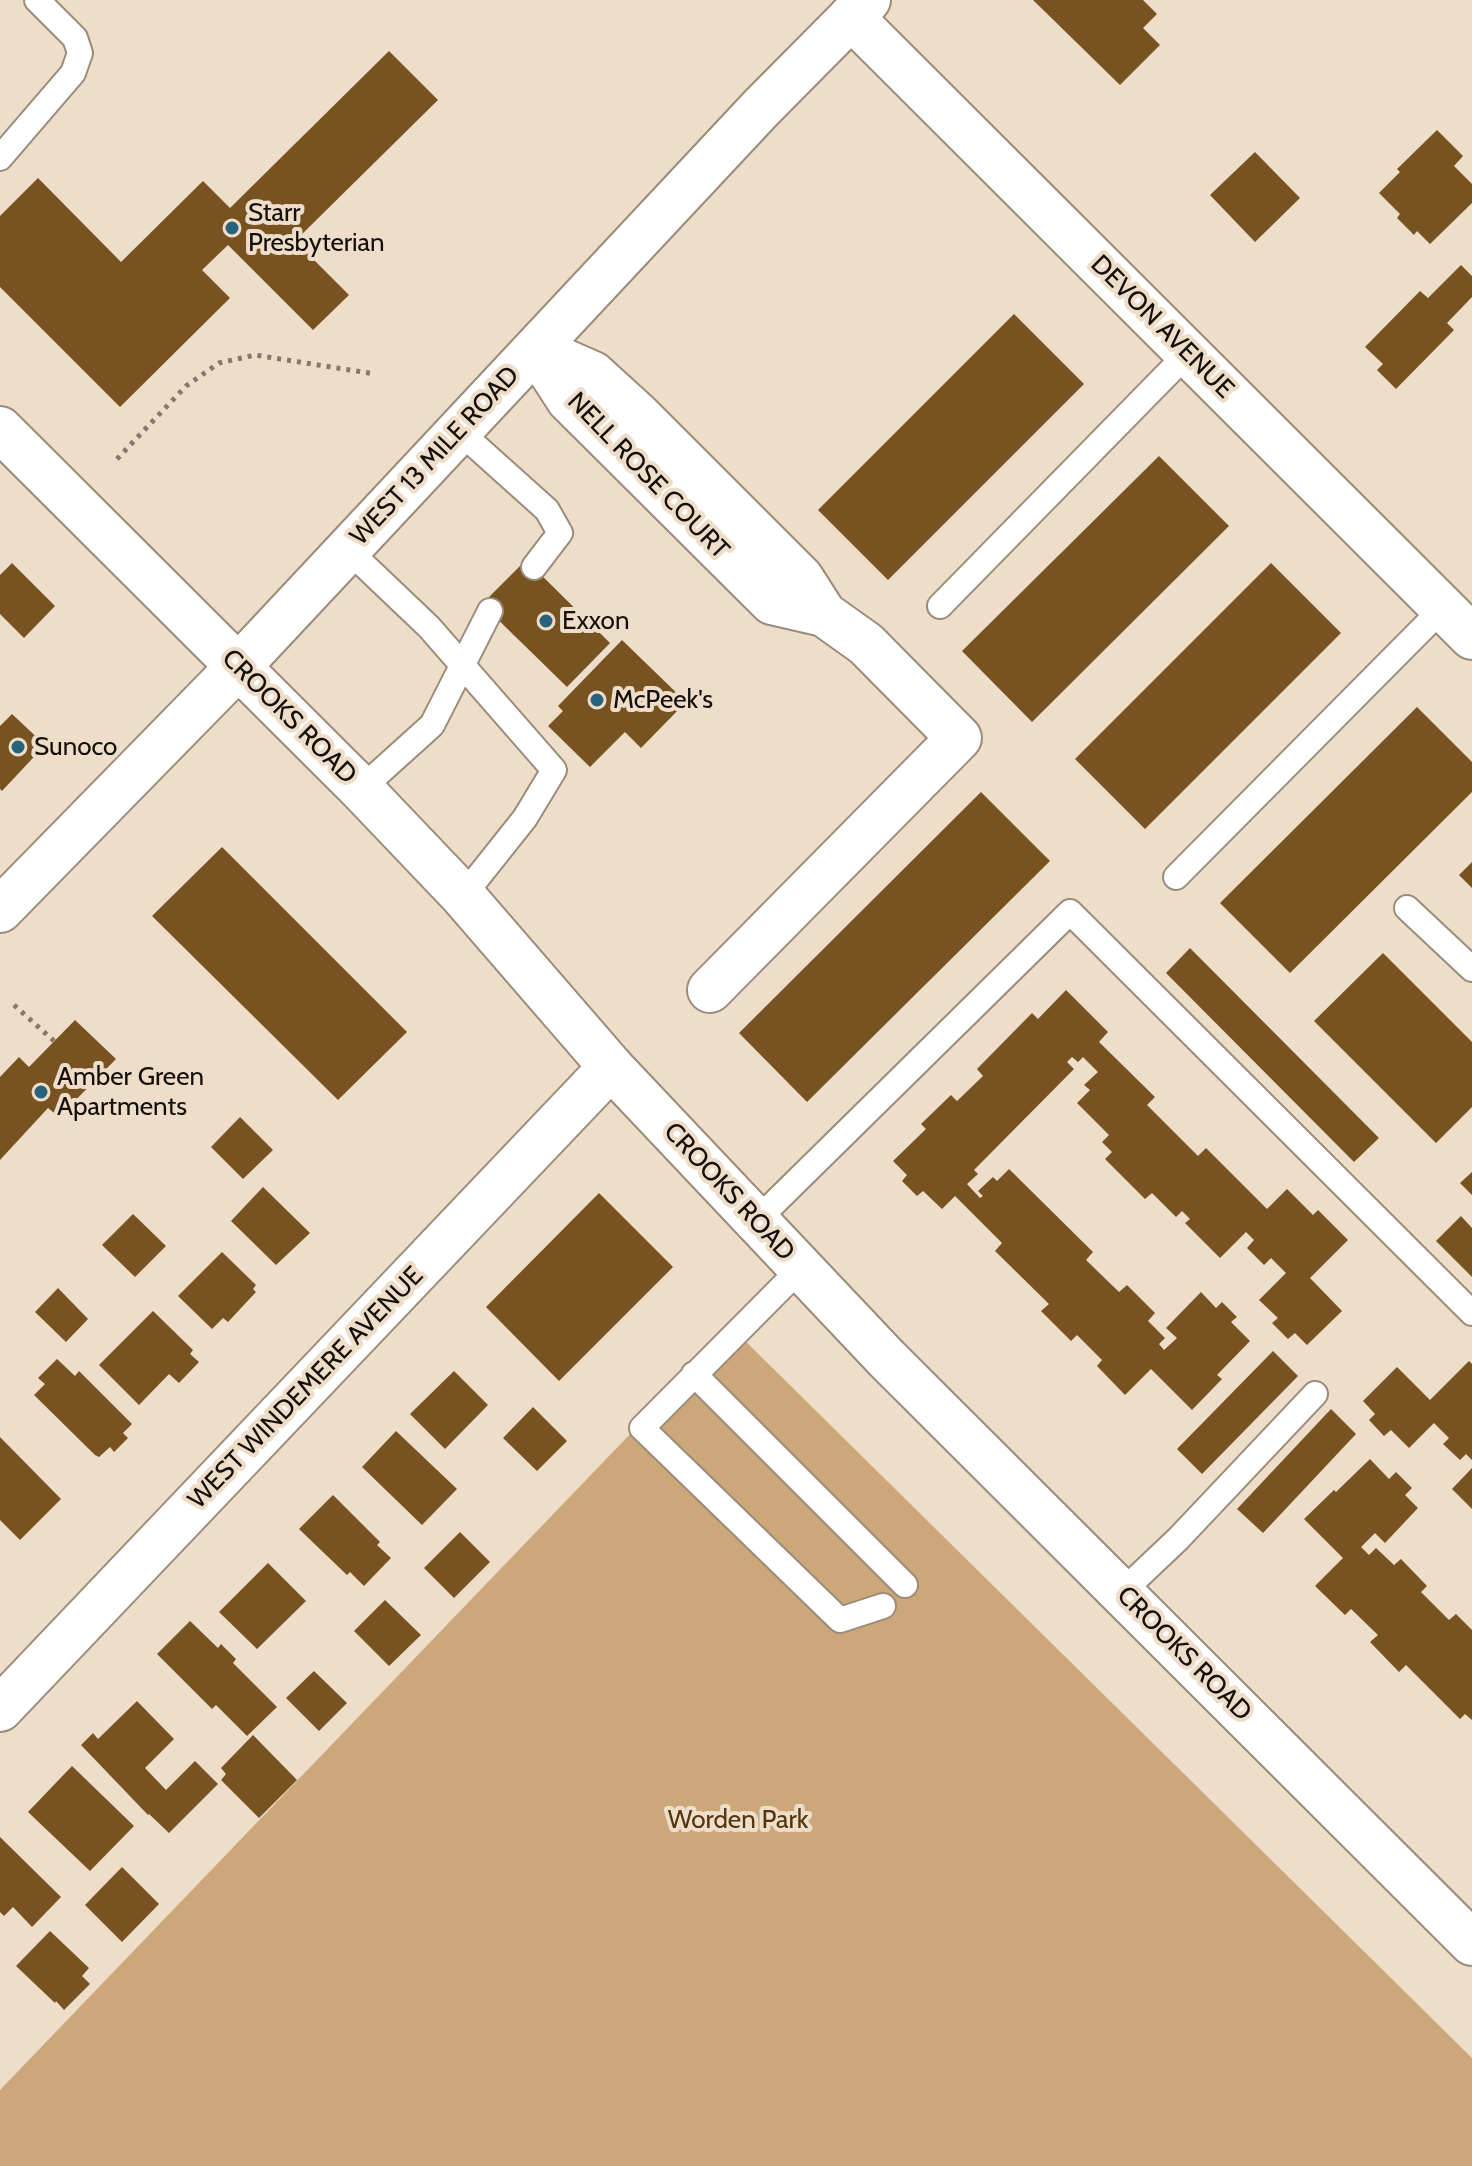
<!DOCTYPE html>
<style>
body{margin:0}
canvas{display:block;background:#edddc9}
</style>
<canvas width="1472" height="2166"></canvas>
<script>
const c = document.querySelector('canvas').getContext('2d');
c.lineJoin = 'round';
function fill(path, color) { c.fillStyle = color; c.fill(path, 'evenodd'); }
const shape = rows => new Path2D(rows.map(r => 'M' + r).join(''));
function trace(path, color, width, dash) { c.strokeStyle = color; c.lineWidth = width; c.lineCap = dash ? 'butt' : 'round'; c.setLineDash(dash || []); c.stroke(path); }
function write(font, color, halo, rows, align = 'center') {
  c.font = font + ' Cabin,sans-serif'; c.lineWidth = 8; c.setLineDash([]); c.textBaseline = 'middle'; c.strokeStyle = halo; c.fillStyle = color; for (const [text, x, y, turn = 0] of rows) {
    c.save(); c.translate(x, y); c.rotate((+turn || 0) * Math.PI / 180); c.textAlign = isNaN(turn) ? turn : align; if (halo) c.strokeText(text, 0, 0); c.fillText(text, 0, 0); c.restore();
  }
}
const green = shape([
 [732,1328,1472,2058,1472,2166,0,2166,0,2090]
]);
const building = shape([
 [1033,0,1143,0,1157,14,1143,28,1160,45,1120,85],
 [389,51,438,100,295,241,349,295,313,330,228,245,202,270,230,298,120,407,0,287,0,216,38,178,121,262,203,181,230,208],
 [1437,130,1463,156,1454,166,1472,184,1472,203,1430,244,1417,231,1414,235,1397,218,1400,214,1379,193,1400,172,1397,169],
 [1255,152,1300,198,1255,242,1210,195],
 [1461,265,1472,276,1472,297,1447,323,1454,330,1396,389,1377,370,1383,364,1365,347,1420,291,1428,298],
 [1014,314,1084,384,888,580,818,510],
 [1159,456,1229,526,1032,722,962,651],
 [526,560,610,643,567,687,482,604],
 [12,563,55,606,24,638,0,614,0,575],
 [1271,563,1341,633,1145,829,1075,759],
 [622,640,686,702,641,748,625,732,590,767,548,726,563,711,558,706],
 [1417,707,1472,762,1472,792,1290,973,1220,903],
 [12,714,45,745,2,791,0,789,0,726],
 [981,792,1050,861,807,1102,739,1033],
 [222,847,407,1032,338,1100,152,916],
 [1472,862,1472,888,1459,875],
 [1190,948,1379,1138,1354,1162,1166,973],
 [1383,953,1472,1042,1472,1107,1436,1143,1314,1021],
 [1066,990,1108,1032,1099,1042,1155,1097,1147,1105,1198,1156,1206,1148,1267,1209,1287,1189,1313,1215,1318,1210,1348,1240,1310,1278,1342,1311,1307,1345,1295,1333,1288,1339,1272,1323,1278,1318,1259,1300,1286,1273,1271,1258,1264,1265,1247,1248,1254,1240,1246,1232,1220,1258,1185,1223,1190,1219,1182,1211,1176,1217,1152,1193,1145,1199,1105,1159,1112,1152,1102,1142,1109,1135,1077,1103,1090,1090,1084,1085,1098,1072,1083,1057,1078,1062,1072,1057,1067,1062,1074,1069,974,1170,978,1174,967,1184,980,1198,983,1196,978,1191,993,1177,997,1181,1009,1169,1093,1252,1086,1260,1119,1292,1127,1285,1155,1313,1148,1321,1165,1338,1159,1344,1164,1350,1177,1338,1166,1328,1201,1292,1216,1308,1222,1302,1237,1317,1231,1322,1250,1341,1217,1375,1222,1379,1192,1410,1151,1369,1125,1395,1097,1366,1102,1360,1077,1335,1071,1341,1041,1311,1049,1304,995,1251,1002,1243,955,1196,942,1209,923,1191,917,1196,902,1181,907,1175,893,1161,926,1129,921,1124,951,1095,957,1101,983,1076,977,1069,1032,1013,1038,1019],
 [75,1020,116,1059,59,1117,48,1108,0,1160,0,1077,19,1057,29,1067],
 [240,1117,273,1150,243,1179,211,1147],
 [1472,1172,1472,1195,1460,1183],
 [263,1187,310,1233,276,1265,231,1221],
 [599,1193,673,1267,559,1381,486,1307],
 [133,1214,166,1246,135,1277,102,1245],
 [1461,1216,1472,1228,1472,1277,1436,1241],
 [222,1252,256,1285,253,1289,256,1292,228,1322,223,1318,212,1329,178,1296],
 [58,1288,88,1319,66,1342,35,1312],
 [153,1311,193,1350,190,1354,199,1362,179,1383,169,1374,139,1405,99,1365],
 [1273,1351,1298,1376,1202,1474,1177,1449],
 [57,1359,75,1376,79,1371,132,1424,123,1433,128,1438,114,1452,110,1447,99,1457,95,1455,34,1395,45,1384,38,1378],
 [1469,1361,1472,1364,1472,1460,1466,1454,1460,1460,1443,1444,1449,1438,1434,1423,1409,1448,1391,1430,1384,1436,1369,1420,1375,1414,1363,1401,1397,1367,1430,1400],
 [454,1371,488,1405,445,1449,410,1414],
 [533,1407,567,1441,537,1471,503,1438],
 [1331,1409,1356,1434,1263,1533,1237,1509],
 [396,1431,457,1489,422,1525,362,1467],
 [0,1437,61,1499,20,1540,0,1520],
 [1370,1459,1389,1479,1396,1472,1412,1488,1405,1495,1418,1508,1385,1543,1375,1533,1361,1547,1369,1555,1376,1548,1394,1565,1401,1559,1427,1586,1421,1592,1449,1620,1456,1614,1472,1630,1472,1720,1465,1714,1460,1719,1406,1665,1399,1672,1370,1642,1378,1635,1351,1609,1345,1615,1315,1586,1343,1558,1304,1519,1334,1490,1336,1492],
 [1472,1468,1472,1509,1452,1489],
 [333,1495,380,1542,377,1545,391,1558,364,1586,350,1572,347,1575,299,1529],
 [460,1532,490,1562,454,1598,424,1568],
 [268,1563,306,1601,257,1649,219,1612],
 [385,1600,421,1635,389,1666,354,1631],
 [190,1621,218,1648,221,1644,236,1659,233,1663,277,1707,247,1736,216,1705,212,1709,157,1654],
 [314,1671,347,1703,319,1731,286,1698],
 [137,1701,174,1739,145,1768,166,1790,195,1761,218,1784,169,1833,149,1814,148,1815,81,1745,93,1733,98,1739],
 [253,1735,297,1780,259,1818,221,1780,226,1774,221,1768],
 [72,1766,134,1826,90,1871,28,1812],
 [0,1837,61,1897,32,1927,13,1907,4,1916,0,1912],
 [122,1867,159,1904,122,1942,85,1905],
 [50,1931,89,1968,82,1976,90,1984,64,2010,56,2001,55,2003,16,1966]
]);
const path = shape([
 [117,459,186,386,219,363,255,355,375,374],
 [14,1005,54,1041]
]);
const lane = shape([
 [0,158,73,73,80,53,75,38,37,0],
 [459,431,547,510,560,533,534,567],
 [347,549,429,627,554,770,525,818,463,896],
 [940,606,1188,353],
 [361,789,432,725,490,611],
 [1176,877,1443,608],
 [1407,908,1472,969],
 [756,1221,1070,912,1472,1313],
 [801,1268,642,1428,840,1620,883,1606],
 [694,1374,905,1585],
 [1122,1592,1178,1539,1315,1394]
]);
const street = shape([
 [851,17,1472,637],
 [536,349,593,374,638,415,801,578,824,614,866,644,959,738,710,990],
 [536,349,569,400,772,602,824,614],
 [0,1709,611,1067]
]);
const secondary = shape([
 [0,429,361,789,463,896,611,1067,886,1358,1472,1943],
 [0,910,238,667,761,108,868,0]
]);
const markers = [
 [232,228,8,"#28637b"],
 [546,621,8,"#28637b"],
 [597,700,8,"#28637b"],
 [18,747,8,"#28637b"],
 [41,1092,8,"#28637b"]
];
const poiNames = [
 ["Starr",248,213],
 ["Presbyterian",248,243],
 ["Exxon",562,621],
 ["McPeek's",613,700],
 ["Sunoco",34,747],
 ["Amber Green",57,1077],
 ["Apartments",57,1107]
];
const streetNames = [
 ["DEVON AVENUE",1162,327,45],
 ["WEST 13 MILE ROAD",435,456,-47],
 ["NELL ROSE COURT",648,476,46],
 ["CROOKS ROAD",289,717,45],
 ["CROOKS ROAD",729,1192,47],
 ["WEST WINDEMERE AVENUE",306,1388,-46],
 ["CROOKS ROAD",1184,1654,45]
];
const parkNames = [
 ["Worden Park",738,1820]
];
fill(green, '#cba77a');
fill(building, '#775322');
trace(lane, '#9b8c7a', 28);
trace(street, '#9b8c7a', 48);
trace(secondary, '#9b8c7a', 48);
trace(path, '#84796b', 5, [4, 6]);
trace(lane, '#fff', 24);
trace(street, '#fff', 44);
trace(secondary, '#fff', 44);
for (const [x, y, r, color] of markers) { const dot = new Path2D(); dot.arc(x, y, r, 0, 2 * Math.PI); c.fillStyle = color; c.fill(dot); trace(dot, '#edddc9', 3); }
write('26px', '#140f08', '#edddc9', poiNames, 'left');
write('26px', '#140f08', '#edddc9', streetNames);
write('26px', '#51360e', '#edddc9', parkNames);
</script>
